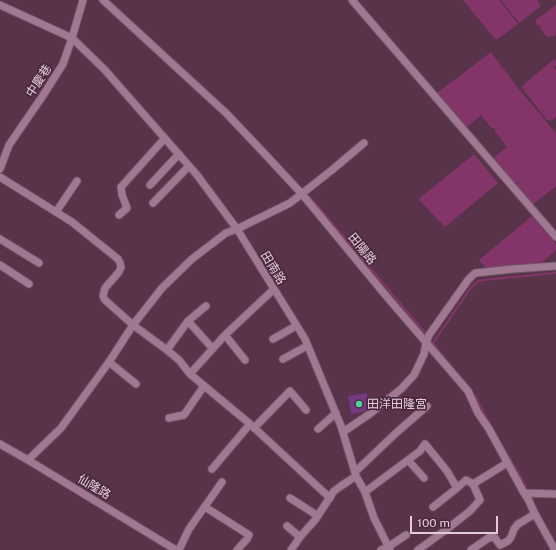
<!DOCTYPE html>
<meta charset="utf-8">
<style>
body{margin:0}
#map{position:relative;width:556px;height:550px;overflow:hidden;background:#58334a;font-family:"Public Sans",sans-serif}
canvas{display:block}
.scale{position:absolute;left:410px;top:516px;width:88px;height:18px;box-sizing:border-box;border:2px solid #e3ccd9;border-top:0;padding-left:5px;font-size:12px;line-height:14px;white-space:nowrap;color:#e3ccd9;-webkit-text-stroke:3px #4c2940;paint-order:stroke}
</style>
<div id="map">
<canvas width="556" height="550"></canvas>
<div class="scale">100 m</div>
</div>
<script>
const c = document.querySelector('canvas').getContext('2d');
c.lineJoin = 'round';
function fill(path, color) { c.fillStyle = color; c.fill(path, 'evenodd'); }
const shape = rows => new Path2D(rows.map(r => 'M' + r).join(''));
function trace(path, color, width, dash) { c.strokeStyle = color; c.lineWidth = width; c.lineCap = dash ? 'butt' : 'round'; c.setLineDash(dash || []); c.stroke(path); }
function write(font, color, halo, rows, align = 'center') {
  c.font = font + ' "Public Sans","Noto Sans TC",sans-serif'; c.lineWidth = 3.5; c.setLineDash([]); c.textBaseline = 'middle'; c.strokeStyle = halo; c.fillStyle = color; for (const [text, x, y, turn = 0] of rows) {
    c.save(); c.translate(x, y); c.rotate((+turn || 0) * Math.PI / 180); c.textAlign = isNaN(turn) ? turn : align; if (halo) c.strokeText(text, 0, 0); c.fillText(text, 0, 0); c.restore();
  }
}
const water = shape([
 [463,0,499,0,518,24,496,40],
 [501,0,537,0,541,6,519,23],
 [556,5,556,34,554,36,547,37,541,29,540,26,536,24,536,20],
 [491,52,517,87,556,133,556,186,532,205,516,185,526,177,515,185,491,160,507,147,494,130,495,128,493,128,492,129,481,115,468,126,464,125,451,110,452,109,449,109,437,93],
 [554,59,556,61,556,65,553,67,556,70,556,117,551,121,547,120,522,88,523,85],
 [474,154,498,183,445,227,419,200,420,198],
 [532,216,556,244,556,250,537,267,492,271,489,268,485,267,479,260]
]);
const stream = shape([
 [309,196,427,335],
 [429,338,464,382],
 [433,343,470,289,477,282,483,280,556,273],
 [472,392,477,399,490,424],
 [496,435,526,486]
]);
const building = shape([
 [367,393,369,408,363,412,351,414,348,396]
]);
const minor = shape([
 [103,0,226,113,262,151,302,194,387,297,468,391,478,413,489,429,524,493,528,499,535,514,555,550],
 [352,0,556,237],
 [0,5,72,38,104,69,197,175,237,229,305,339,341,426,356,476,365,492,374,518,390,550],
 [0,169,9,145,42,97,63,64,72,38,83,0],
 [0,177,72,222,118,259,120,263,121,267,119,272,105,288,103,296,105,300,133,325,167,350,179,360,190,374,250,424,330,498],
 [150,185,179,154],
 [153,203,189,166],
 [56,212,77,181],
 [119,215,127,208,122,195,121,187,165,138],
 [0,239,39,263],
 [0,265,29,284],
 [188,321,213,349],
 [225,335,245,360],
 [273,339,296,326],
 [167,350,188,321,206,306],
 [283,359,307,346],
 [109,362,136,384],
 [190,374,225,335,274,289],
 [169,418,184,415,204,386],
 [254,428,290,391,306,410],
 [318,429,336,413],
 [343,432,371,413,401,389,414,375,424,354,426,343,429,335,468,280,475,273,513,269,556,266],
 [0,444,28,460,176,550],
 [28,460,61,428,109,362,133,325,162,288,192,259,226,233,237,229,290,203,332,170,364,143],
 [408,460,424,478],
 [212,469,250,424],
 [355,472,396,433,427,406],
 [365,492,420,451,425,444,447,471,457,488],
 [524,493,556,494],
 [290,498,318,516],
 [205,507,246,533,249,535,247,539,237,550],
 [433,507,457,488,466,480,473,484],
 [287,526,300,537],
 [179,550,189,529,222,482],
 [291,550,300,537,315,520,334,491,341,486,356,476],
 [381,550,388,547,406,535],
 [418,550,447,529,470,511,480,500,473,484,507,463],
 [471,550,490,537,495,538,500,545,508,541,511,537,514,529,518,524,535,514]
]);
const markers = [
 [359,404,4,"#4cd39a"]
];
const streetNames = [
 ["中慶巷",39,81,-57],
 ["田陽路",362,249,51],
 ["田南路",273,268,59],
 ["仙隆路",94,487,31]
];
const poiNames = [
 ["田洋田隆宮",367,404]
];
fill(water, '#83356a');
trace(stream, '#83356a', 2);
fill(building, '#74397e');
trace(minor, '#715366', 9);
trace(minor, '#a17891', 7);
for (const [x, y, r, color] of markers) { const dot = new Path2D(); dot.arc(x, y, r, 0, 2 * Math.PI); c.fillStyle = color; c.fill(dot); trace(dot, '#4c2940', 1.5); }
write('12px', '#e3ccd9', '#4c2940', streetNames);
write('12px', '#e3ccd9', '#4c2940', poiNames, 'left');
</script>
